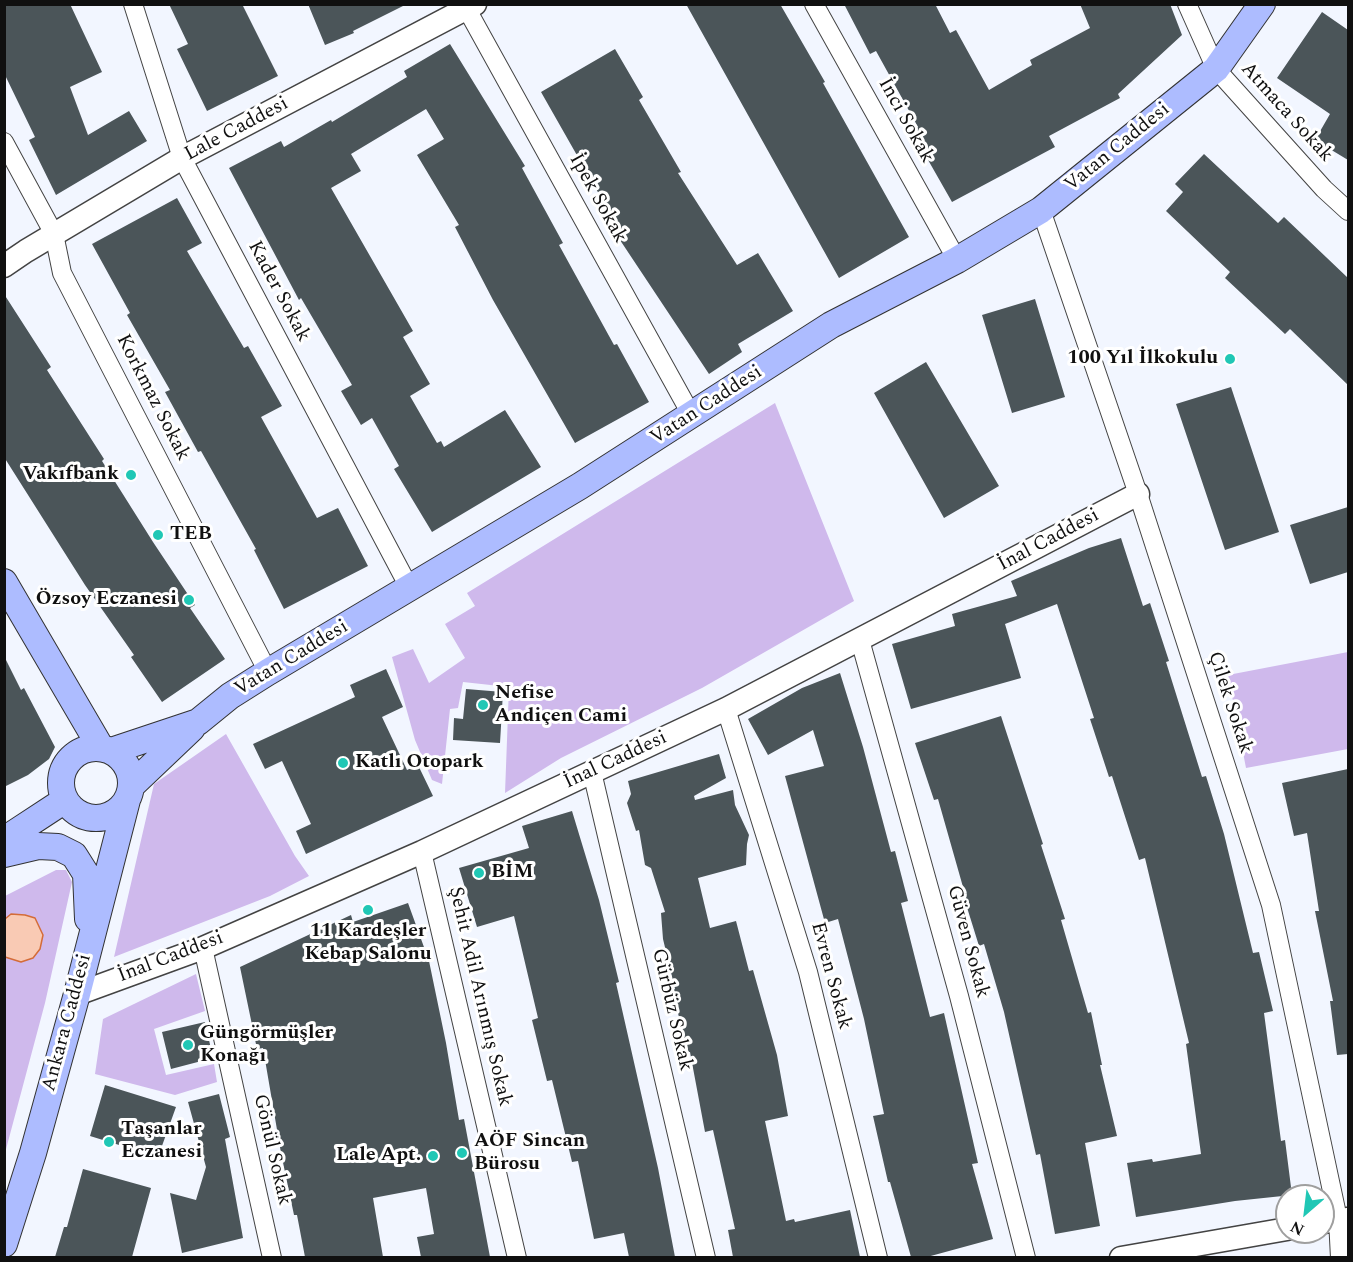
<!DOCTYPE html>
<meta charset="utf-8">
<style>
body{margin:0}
#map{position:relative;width:1353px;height:1262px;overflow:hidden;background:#f2f6ff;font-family:Spectral,serif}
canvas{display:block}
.frame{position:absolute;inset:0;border:6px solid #101010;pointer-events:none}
.north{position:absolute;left:1275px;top:1184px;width:60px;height:60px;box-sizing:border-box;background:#fff;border:2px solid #9f9f9f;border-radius:50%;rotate:208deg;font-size:16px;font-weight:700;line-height:24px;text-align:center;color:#101010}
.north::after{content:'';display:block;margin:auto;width:21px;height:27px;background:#20c7b5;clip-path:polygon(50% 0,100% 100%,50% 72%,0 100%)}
</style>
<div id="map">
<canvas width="1353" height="1262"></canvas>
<div class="frame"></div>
<div class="north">N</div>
</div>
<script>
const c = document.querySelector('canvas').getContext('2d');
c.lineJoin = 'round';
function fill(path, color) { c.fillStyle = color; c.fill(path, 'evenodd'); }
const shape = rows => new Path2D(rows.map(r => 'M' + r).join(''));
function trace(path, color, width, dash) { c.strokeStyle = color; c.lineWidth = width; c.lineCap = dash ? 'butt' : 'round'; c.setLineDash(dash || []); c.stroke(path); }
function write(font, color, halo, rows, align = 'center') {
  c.font = font + ' Spectral,serif'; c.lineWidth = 6; c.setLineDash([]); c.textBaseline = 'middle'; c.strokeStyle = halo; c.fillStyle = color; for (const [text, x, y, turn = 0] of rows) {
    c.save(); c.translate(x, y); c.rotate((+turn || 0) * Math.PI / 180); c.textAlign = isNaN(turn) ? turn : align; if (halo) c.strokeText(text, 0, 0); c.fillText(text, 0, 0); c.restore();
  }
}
const green = shape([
 [775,403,854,601,702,688,561,758,505,793,509,687,463,682,458,708,450,709,442,784,432,780,415,740,392,657,413,649,429,683,465,658,445,624,475,606,467,593],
 [1348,652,1348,749,1246,768,1228,675],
 [226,734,295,856,309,876,270,896,114,957,154,784],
 [56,870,66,870,72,882,45,1003,5,1153,5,896],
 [196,974,205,1011,154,1029,166,1075,214,1064,217,1082,175,1095,95,1074,103,1019]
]);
const water = shape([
 [11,914,25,915,35,918,43,935,40,949,33,958,21,962,5,957,5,919,11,914]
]);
const building = shape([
 [4,4,70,4,102,72,70,87,88,135,129,111,147,141,56,195,29,140,35,137,4,73],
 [169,4,242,4,278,76,207,111,177,49,188,44],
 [308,4,407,4,353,31,354,33,325,45],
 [686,4,780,4,825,82,823,83,909,237,839,278],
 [844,4,935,4,950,33,956,30,989,90,1032,65,1030,60,1090,28,1080,4,1170,4,1182,35,1118,94,1120,98,1049,136,1055,147,952,202,911,130,918,127,876,51,870,54],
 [1322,12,1348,30,1348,160,1315,140,1330,114,1277,78],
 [450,44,525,166,522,168,563,243,559,245,614,345,617,344,649,402,575,443,493,300,455,227,459,225,417,155,444,139,426,109,351,154,361,171,331,188,413,331,403,337,430,384,410,396,437,443,441,441,444,447,505,410,541,467,432,532,394,469,399,466,372,418,361,425,341,391,352,385,301,298,299,300,229,168,281,141,284,147,331,120,332,122,407,77,404,71],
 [615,49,643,97,639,100,681,172,678,173,737,265,758,253,793,311,738,344,742,352,709,374,616,234,620,231,541,92],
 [1204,154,1278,223,1284,217,1348,278,1348,385,1290,329,1285,334,1225,278,1230,272,1166,211,1183,192,1175,184],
 [177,198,202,243,187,251,244,348,248,346,282,406,261,417,317,518,338,508,368,566,284,609,254,550,256,549,201,451,198,452,165,392,170,390,127,315,130,313,92,244],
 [4,294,51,367,47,370,104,459,102,461,153,542,195,605,190,608,225,659,162,702,131,657,134,655,85,585,4,457],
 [1035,299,1065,397,1012,413,982,315],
 [926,362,999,486,944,518,874,393],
 [1231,387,1279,532,1225,550,1176,404],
 [1348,507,1348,572,1310,584,1290,525],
 [1121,538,1143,606,1150,603,1169,661,1166,662,1202,777,1206,776,1224,834,1253,953,1259,952,1273,1011,1264,1013,1281,1141,1285,1140,1292,1195,1235,1201,1136,1217,1127,1163,1152,1159,1153,1162,1201,1154,1186,1044,1189,1043,1145,858,1139,860,1112,776,1109,777,1090,719,1094,718,1057,604,1005,624,1021,678,911,709,892,644,955,626,952,614,1017,596,1011,581,1089,548],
 [4,656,21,690,24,688,55,747,49,759,28,775,4,787],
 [386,669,403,707,382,717,407,770,418,765,433,796,306,854,296,831,311,824,282,761,265,769,253,744,355,697,350,685],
 [840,673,863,747,891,852,895,851,908,901,901,903,930,1017,944,1013,978,1163,972,1164,993,1239,927,1257,911,1257,890,1182,888,1182,873,1116,884,1114,864,1019,838,919,825,923,785,776,824,766,813,730,768,755,748,719,802,688],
 [466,689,503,692,500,743,453,740,454,718,463,719],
 [1001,716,1043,844,1041,845,1065,919,1061,920,1088,1013,1091,1012,1102,1065,1100,1065,1117,1136,1085,1143,1100,1226,1055,1234,1040,1154,1036,1155,1004,1012,984,944,979,946,961,888,963,887,938,799,934,800,915,743],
 [719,754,726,778,694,796,695,800,733,790,735,805,749,835,747,844,746,865,698,878,710,928,736,921,749,971,753,970,777,1055,788,1116,765,1121,786,1221,794,1219,795,1222,850,1210,860,1257,733,1257,728,1230,735,1229,713,1130,705,1132,690,1052,688,1052,672,990,675,989,663,939,661,913,665,912,651,868,645,865,639,830,636,831,627,803,631,794,628,781],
 [1348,769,1348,1054,1337,1055,1330,1001,1333,1001,1315,911,1319,911,1307,833,1294,836,1282,783],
 [572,811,599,900,619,982,616,983,658,1168,675,1257,629,1257,624,1233,594,1239,578,1161,572,1162,552,1080,547,1081,532,1020,538,1018,514,916,477,927,459,868,529,848,522,826],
 [408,903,429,961,446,1043,459,1120,464,1119,490,1257,421,1257,417,1237,434,1234,426,1188,373,1198,383,1257,305,1257,297,1215,294,1215,281,1153,263,1048,257,1049,240,967,351,915,353,922],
 [205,1022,213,1058,171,1069,162,1032],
 [105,1085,176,1107,158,1157,90,1136],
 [219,1094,230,1137,225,1139,243,1238,182,1253,170,1193,196,1200,206,1167,188,1102],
 [83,1169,151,1188,132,1257,55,1257,64,1227,67,1227]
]);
const minor = shape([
 [133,4,182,158,410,589],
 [464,4,692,416],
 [814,4,957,260],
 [1187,4,1216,69,1324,189,1348,211],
 [4,142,54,234,62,273,268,672],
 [1041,210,1138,494,1271,905,1338,1219,1340,1258],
 [860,640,959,996,1026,1258],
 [726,709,808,972,878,1258],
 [592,772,706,1258],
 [422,852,517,1258],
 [203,948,272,1258]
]);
const tertiary = shape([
 [4,266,26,251,182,158,475,4],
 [77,994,203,948,422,852,726,709,1138,494],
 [1323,1222,1348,1219],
 [1121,1258,1287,1229]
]);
const secondary = shape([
 [4,582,101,748],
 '61 783a35 35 0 1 1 70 0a35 35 0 1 1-70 0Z',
 [111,751,198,722,230,696,268,672,580,486,831,325,957,260,1041,210,1216,69,1262,4],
 [131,786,192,728],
 [4,840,65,800],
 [4,854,38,846,58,847,74,855,86,874,88,919],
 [4,1244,33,1153,77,994,127,800]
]);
const markers = [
 [1230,359,6,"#20c7b5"],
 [131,475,6,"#20c7b5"],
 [158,535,6,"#20c7b5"],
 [189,600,6,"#20c7b5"],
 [483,705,6,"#20c7b5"],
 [343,763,6,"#20c7b5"],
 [479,873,6,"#20c7b5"],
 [368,910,6,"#20c7b5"],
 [188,1045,6,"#20c7b5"],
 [109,1142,6,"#20c7b5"],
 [462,1153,6,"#20c7b5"],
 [433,1156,6,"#20c7b5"]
];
const streetNames = [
 ["Atmaca Sokak",1286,113,48],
 ["İnci Sokak",905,121,61],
 ["Lale Caddesi",237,130,-28],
 ["Vatan Caddesi",1118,148,-39],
 ["İpek Sokak",597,199,61],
 ["Kader Sokak",278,292,62],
 ["Korkmaz Sokak",152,398,63],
 ["Vatan Caddesi",707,406,-33],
 ["İnal Caddesi",1049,541,-28],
 ["Vatan Caddesi",292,659,-31],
 ["Çilek Sokak",1229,703,72],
 ["İnal Caddesi",616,761,-25],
 ["Güven Sokak",967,942,75],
 ["İnal Caddesi",171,958,-21],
 ["Evren Sokak",830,976,75],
 ["Şehit Adil Arınmış Sokak",479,997,77],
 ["Gürbüz Sokak",671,1010,77],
 ["Ankara Caddesi",68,1023,-75],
 ["Gönül Sokak",271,1150,77]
];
const poiNames = [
 ["100 Yıl İlkokulu",1218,359,"right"],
 ["Vakıfbank",119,475,"right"],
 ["TEB",170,535],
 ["Özsoy Eczanesi",177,600,"right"],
 ["Nefise",495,694],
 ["Andiçen Cami",495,717],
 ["Katlı Otopark",355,763],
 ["BİM",491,873],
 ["11 Kardeşler",368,932,"center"],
 ["Kebap Salonu",368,955,"center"],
 ["Güngörmüşler",200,1034],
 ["Konağı",200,1057],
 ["Taşanlar",121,1130],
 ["Eczanesi",121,1153],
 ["AÖF Sincan",474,1142],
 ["Bürosu",474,1165],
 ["Lale Apt.",421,1156,"right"]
];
fill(green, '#cfb9ec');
fill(water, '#f9cab4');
trace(water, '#d46c38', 1.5);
fill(building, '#4b5559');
trace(minor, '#434343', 20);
trace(tertiary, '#434343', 25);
trace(secondary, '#323232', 28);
trace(minor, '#fff', 18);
trace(tertiary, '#fff', 22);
trace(secondary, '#adbcff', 26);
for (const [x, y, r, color] of markers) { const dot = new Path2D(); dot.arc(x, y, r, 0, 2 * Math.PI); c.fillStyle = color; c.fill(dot); trace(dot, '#fff', 2); }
write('20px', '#101010', '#fff', streetNames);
write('bold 20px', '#101010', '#fff', poiNames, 'left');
</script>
